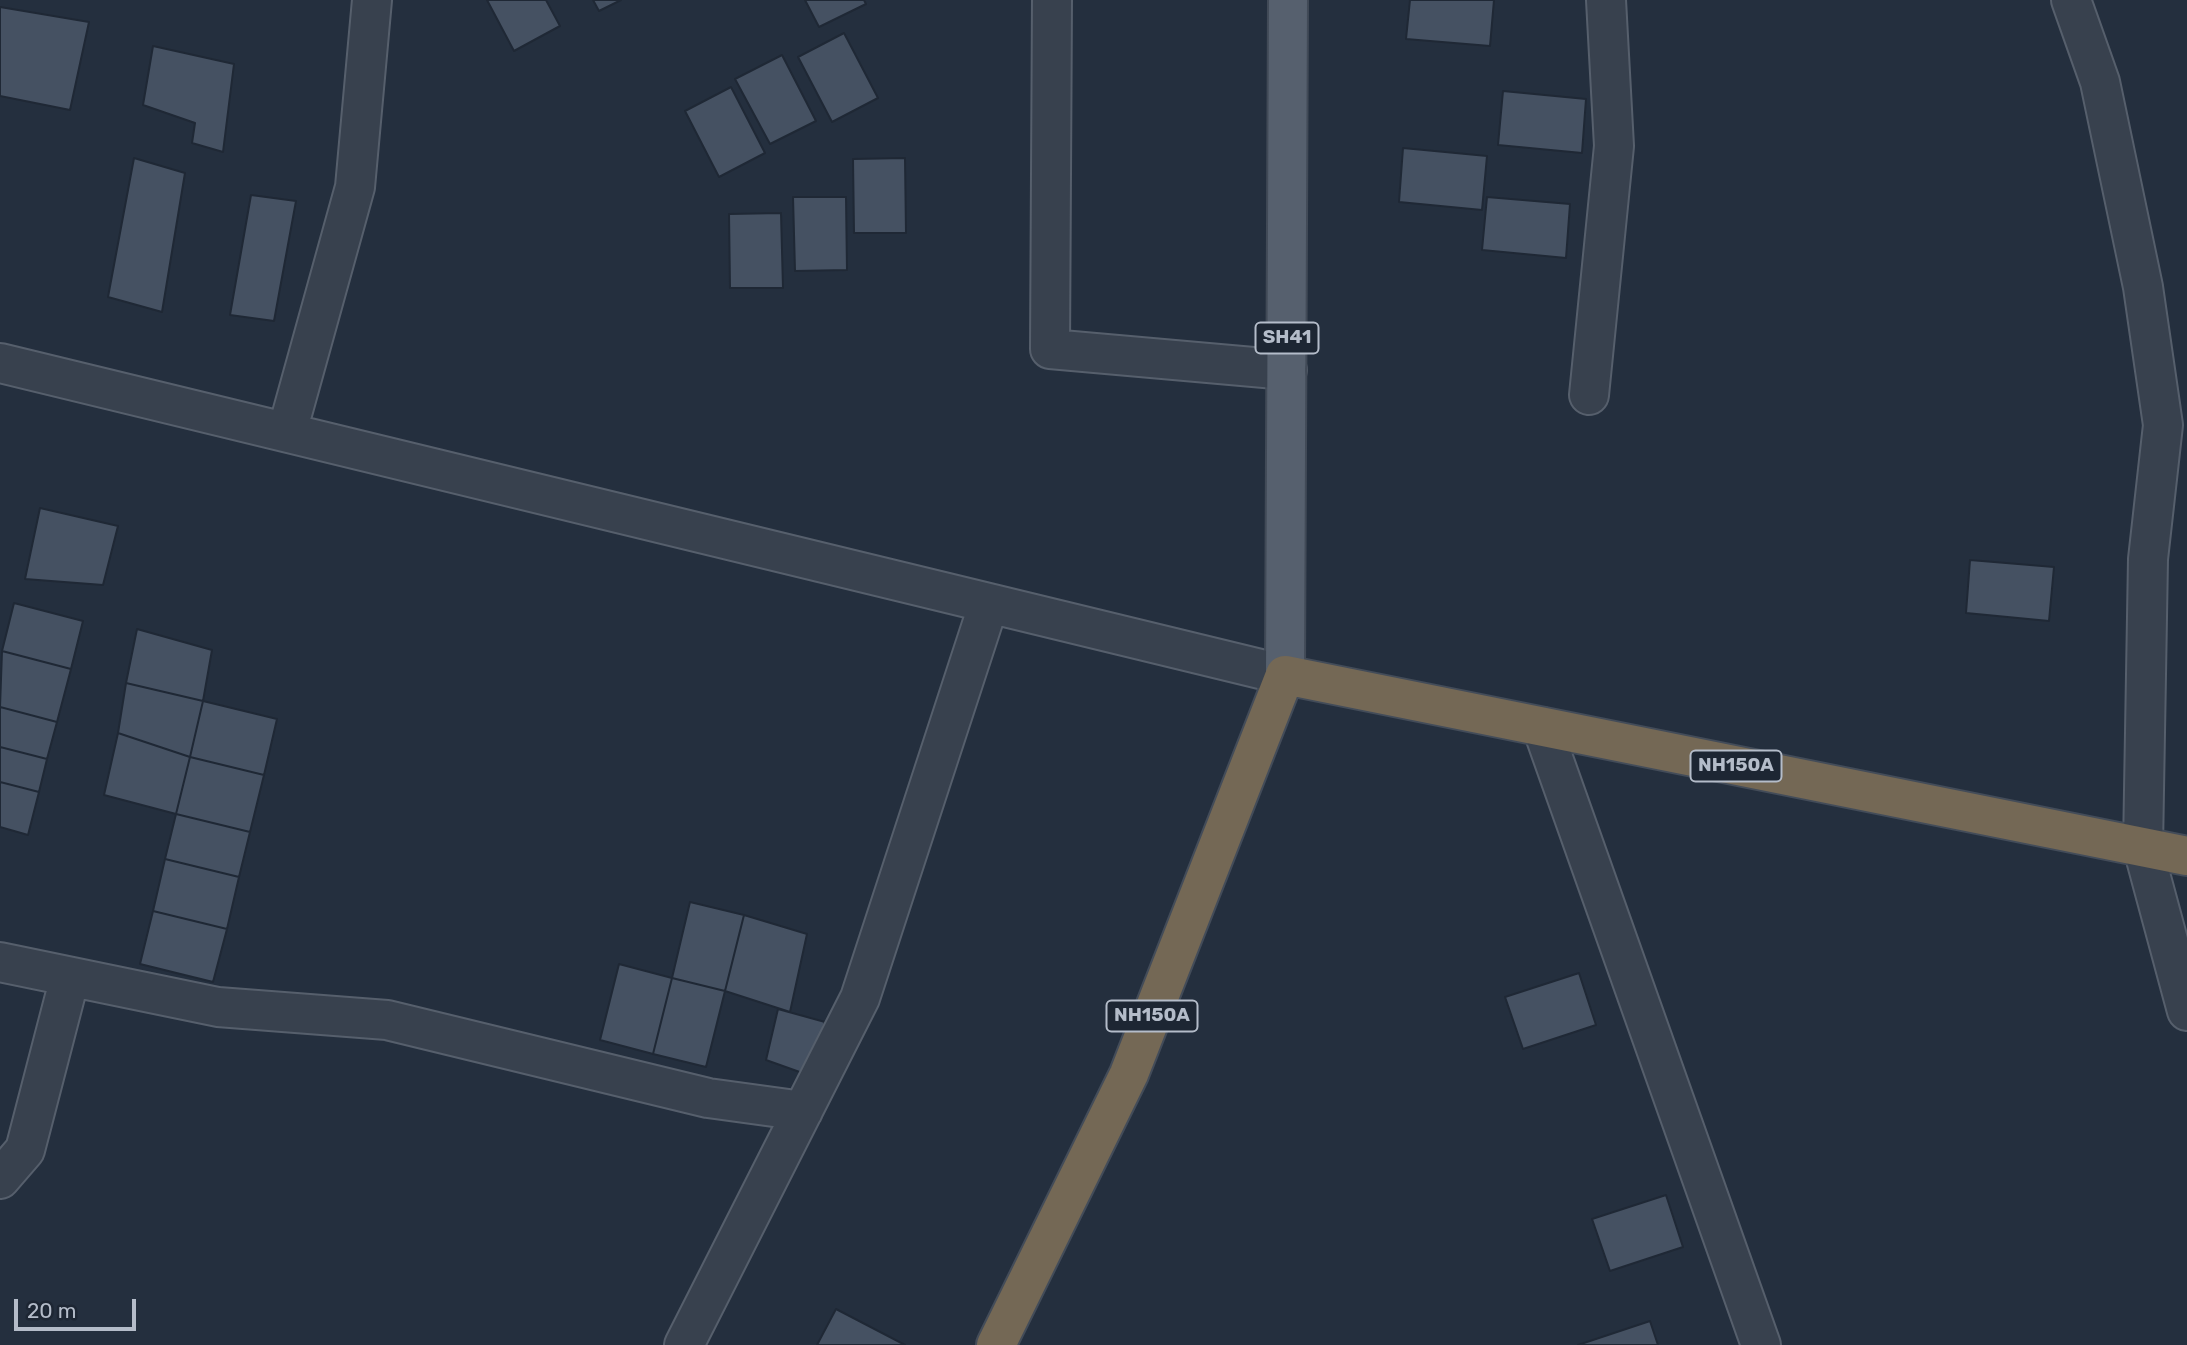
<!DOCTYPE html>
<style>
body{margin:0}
#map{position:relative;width:2187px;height:1345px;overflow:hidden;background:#242f3e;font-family:Rubik,sans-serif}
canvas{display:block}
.scale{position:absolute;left:14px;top:1299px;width:122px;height:32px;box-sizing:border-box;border:4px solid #b4bcc9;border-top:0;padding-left:9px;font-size:21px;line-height:24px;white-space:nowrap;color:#b4bcc9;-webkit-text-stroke:5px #1d2633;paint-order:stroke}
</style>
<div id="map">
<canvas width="2187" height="1345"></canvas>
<div class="scale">20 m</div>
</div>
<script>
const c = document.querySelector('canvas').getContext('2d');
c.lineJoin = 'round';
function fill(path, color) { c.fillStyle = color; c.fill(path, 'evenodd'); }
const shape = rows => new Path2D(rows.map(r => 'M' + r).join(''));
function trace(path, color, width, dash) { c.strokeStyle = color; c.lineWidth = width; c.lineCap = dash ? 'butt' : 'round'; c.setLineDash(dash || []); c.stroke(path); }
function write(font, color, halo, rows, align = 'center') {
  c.font = font + ' Rubik,sans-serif'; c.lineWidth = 5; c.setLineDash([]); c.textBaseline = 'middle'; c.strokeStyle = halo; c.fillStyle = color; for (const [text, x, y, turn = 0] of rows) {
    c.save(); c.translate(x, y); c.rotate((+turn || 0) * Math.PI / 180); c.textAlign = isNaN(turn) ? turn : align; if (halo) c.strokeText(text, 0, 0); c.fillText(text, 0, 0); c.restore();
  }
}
const building = shape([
 [487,0,546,0,560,26,514,51,487,0],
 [593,0,621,0,599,11,593,0],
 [805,0,864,0,866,4,819,27,805,0],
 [1410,0,1494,0,1490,46,1406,39,1410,0],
 [0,7,89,22,70,110,0,96,0,7],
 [844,33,878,98,832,122,798,57,844,33],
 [153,46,234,64,223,152,192,143,195,123,143,105,153,46],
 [782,55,816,121,770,144,735,79,782,55],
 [731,87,765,153,719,177,685,111,731,87],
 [1503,91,1586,99,1582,153,1498,145,1503,91],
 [1403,148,1487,156,1482,210,1399,202,1403,148],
 [134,158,185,173,162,312,108,297,134,158],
 [905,158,906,233,854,233,853,159,905,158],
 [251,195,296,201,274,321,230,315,251,195],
 [793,197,846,197,847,270,795,271,793,197],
 [1487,197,1570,204,1566,258,1482,250,1487,197],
 [781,213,783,288,730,288,729,214,781,213],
 [40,508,118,526,103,585,25,579,40,508],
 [1970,560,2054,567,2049,621,1966,613,1970,560],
 [14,603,83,621,71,669,2,651,14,603],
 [137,629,212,650,203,701,126,683,137,629],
 [2,651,71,669,57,722,0,707,2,651],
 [126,683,203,701,190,757,118,733,126,683],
 [203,701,277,719,264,775,190,757,203,701],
 [0,707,57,722,47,759,0,747,0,707],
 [118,733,190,757,176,814,104,795,118,733],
 [0,747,47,759,39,792,0,782,0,747],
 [190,757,264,775,250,832,176,814,190,757],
 [0,782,39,792,28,835,0,827,0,782],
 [176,814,250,832,239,877,165,859,176,814],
 [165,859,239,877,227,929,153,911,165,859],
 [690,902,744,915,725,991,672,978,690,902],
 [153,911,227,929,213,982,140,964,153,911],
 [744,915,807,934,790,1012,725,991,744,915],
 [619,964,672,978,653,1054,600,1040,619,964],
 [1579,973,1596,1025,1523,1049,1505,997,1579,973],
 [672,978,725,991,706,1067,653,1054,672,978],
 [778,1009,825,1022,808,1075,766,1060,778,1009],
 [1666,1195,1683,1247,1610,1271,1592,1219,1666,1195],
 [836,1309,905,1345,817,1345,836,1309],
 [1650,1321,1658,1345,1578,1345,1650,1321]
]);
const minor = shape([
 [1052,0,1050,349,1287,370],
 [2071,0,2100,82,2143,287,2163,425,2148,559,2143,848,2187,1011],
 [0,363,1285,675],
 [1589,395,1614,146,1606,0],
 [287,432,355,187,372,0],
 [1542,727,1761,1345],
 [0,962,218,1007,387,1020,708,1098,803,1111],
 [0,1179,25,1150,70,977],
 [684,1345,860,998,989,603]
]);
const major = shape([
 [1285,675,1288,0]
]);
const highway = shape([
 [996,1345,1129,1074,1285,675,2187,856]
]);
const shields = [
 [1287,338,63],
 [1736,766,91],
 [1152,1016,91]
];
const shieldNames = [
 ["SH41",1287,338],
 ["NH150A",1736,766],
 ["NH150A",1152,1016]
];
fill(building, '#455162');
trace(building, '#1f2835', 2);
trace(minor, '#565f6c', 42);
trace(major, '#414a57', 42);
trace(highway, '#434c59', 42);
trace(minor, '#38414e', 38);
trace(major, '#56606e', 38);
trace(highway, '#746855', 38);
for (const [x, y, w] of shields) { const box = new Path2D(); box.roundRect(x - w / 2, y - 15.5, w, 31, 5); c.fillStyle = '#1d2633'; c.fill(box); trace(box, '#b4bcc9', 2); }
write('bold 19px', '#b4bcc9', null, shieldNames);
</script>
